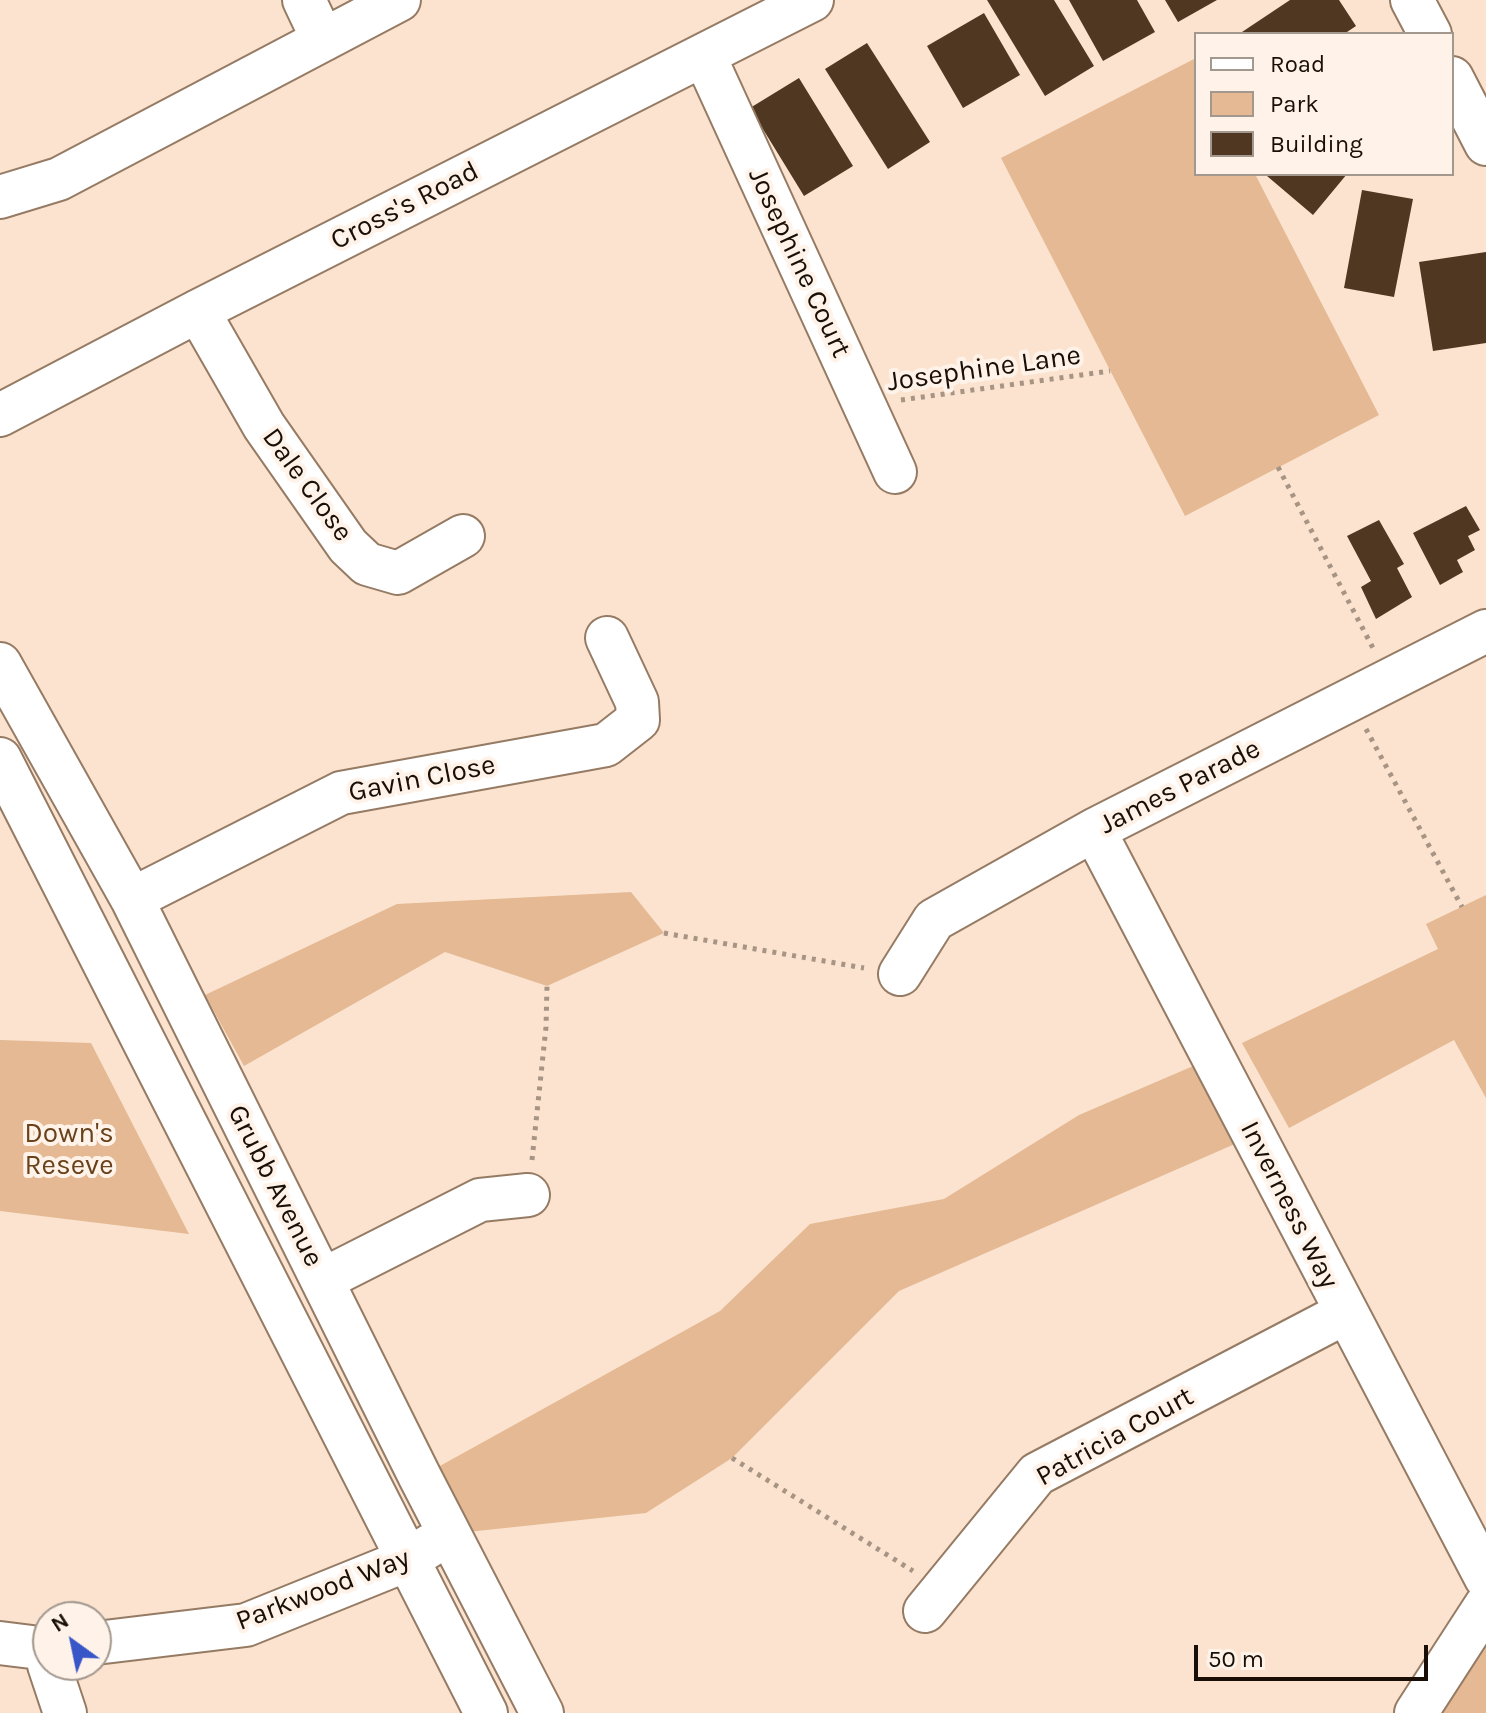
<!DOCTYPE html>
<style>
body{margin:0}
#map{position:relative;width:1486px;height:1713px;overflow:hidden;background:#fbe3cf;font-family:Karla,sans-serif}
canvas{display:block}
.legend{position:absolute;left:1194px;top:32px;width:260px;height:144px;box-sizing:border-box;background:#fff3e9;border:2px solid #a3988e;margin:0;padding:10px 14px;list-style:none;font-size:24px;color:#190f06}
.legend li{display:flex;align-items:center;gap:16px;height:40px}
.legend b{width:40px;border:2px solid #a3988e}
.north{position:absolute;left:32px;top:1601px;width:80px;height:80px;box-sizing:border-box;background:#fff3e9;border:2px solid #a3988e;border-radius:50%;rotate:327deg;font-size:22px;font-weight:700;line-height:32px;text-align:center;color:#190f06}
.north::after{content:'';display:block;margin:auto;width:28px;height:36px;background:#3856c8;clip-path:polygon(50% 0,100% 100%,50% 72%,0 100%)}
.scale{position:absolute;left:1194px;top:1645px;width:234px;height:36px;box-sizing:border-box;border:4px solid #190f06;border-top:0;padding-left:10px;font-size:24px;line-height:28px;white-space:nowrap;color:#190f06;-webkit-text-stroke:6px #fff3e9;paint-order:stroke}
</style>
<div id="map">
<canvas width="1486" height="1713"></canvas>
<ul class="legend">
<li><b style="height:10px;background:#fff"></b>Road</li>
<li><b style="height:22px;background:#e4b993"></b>Park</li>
<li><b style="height:22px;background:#4f3722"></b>Building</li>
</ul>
<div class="north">N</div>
<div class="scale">50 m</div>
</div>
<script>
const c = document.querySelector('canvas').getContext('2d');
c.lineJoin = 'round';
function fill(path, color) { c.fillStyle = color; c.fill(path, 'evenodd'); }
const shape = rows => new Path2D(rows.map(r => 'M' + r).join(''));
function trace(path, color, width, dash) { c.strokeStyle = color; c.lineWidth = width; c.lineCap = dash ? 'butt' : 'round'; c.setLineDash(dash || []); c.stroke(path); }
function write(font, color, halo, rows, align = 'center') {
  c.font = font + ' Karla,sans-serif'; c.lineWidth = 8; c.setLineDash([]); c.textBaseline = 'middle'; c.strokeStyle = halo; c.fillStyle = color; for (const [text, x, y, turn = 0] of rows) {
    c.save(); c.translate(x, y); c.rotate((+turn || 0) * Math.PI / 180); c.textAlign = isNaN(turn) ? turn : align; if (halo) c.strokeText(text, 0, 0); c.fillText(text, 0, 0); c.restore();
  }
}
const green = shape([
 [1196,58,1196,174,1255,174,1379,415,1185,516,1001,158],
 [631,892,664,933,547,986,445,952,244,1066,205,995,397,904],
 [1486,895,1486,1098,1454,1040,1289,1128,1242,1043,1438,949,1426,924],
 [0,1040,91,1043,189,1234,0,1211],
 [1212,1058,1253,1136,899,1291,732,1458,646,1513,449,1534,420,1477,720,1311,810,1224,944,1199,1079,1115],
 [1486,1605,1486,1713,1416,1713]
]);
const building = shape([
 [987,0,1054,0,1094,66,1045,96],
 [1069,0,1137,0,1155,32,1103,61],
 [1165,0,1217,0,1178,22],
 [1290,0,1339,0,1356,26,1344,34,1239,34],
 [984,13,1020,75,963,108,927,46],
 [867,43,930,142,888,169,825,69],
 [799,78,853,166,804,196,750,108],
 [1269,174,1347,174,1313,215,1267,176],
 [1362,190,1413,199,1394,297,1344,288],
 [1486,252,1486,343,1433,351,1419,262],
 [1466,506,1480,530,1468,536,1475,550,1457,560,1463,572,1440,585,1413,533],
 [1379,520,1404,564,1397,568,1412,597,1376,619,1361,587,1371,581,1347,536]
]);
const path = shape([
 [901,400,1110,371],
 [1278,467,1374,650],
 [1366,729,1462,907],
 [664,933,864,968],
 [532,1160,546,1027,547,986],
 [732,1458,913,1571]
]);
const minor = shape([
 [304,0,323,40],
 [1412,0,1430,34],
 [704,55,895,472],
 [1452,78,1486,144],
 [0,197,59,179,399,0],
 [198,311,264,426,348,546,367,564,398,573,463,536],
 [0,415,198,311,812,0],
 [0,664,132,899,420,1477,542,1713],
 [0,759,486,1713],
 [1094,830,1486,1578],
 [132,899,341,793,606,745,638,720,637,702,607,638],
 [900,974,934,920,1094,830,1486,631],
 [322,1280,480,1200,528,1195],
 [925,1611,1037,1474,1345,1313],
 [0,1643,48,1649],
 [96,1643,246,1625,407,1560,431,1545],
 [49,1665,65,1713],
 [1416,1713,1486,1605]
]);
const streetNames = [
 ["Cross's Road",405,206,-27],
 ["Josephine Court",799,263,65],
 ["Josephine Lane",984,369,-8],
 ["Dale Close",307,485,54],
 ["Gavin Close",422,779,-11],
 ["James Parade",1180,787,-27],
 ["Grubb Avenue",275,1186,63],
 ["Inverness Way",1289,1205,63],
 ["Patricia Court",1115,1437,-29],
 ["Parkwood Way",323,1590,-21]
];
const parkNames = [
 ["Down's",69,1134],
 ["Reseve",69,1166]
];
fill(green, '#e4b993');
fill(building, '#4f3722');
trace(minor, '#967b64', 46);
trace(path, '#a79484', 5, [4, 6]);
trace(minor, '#fff', 42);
write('28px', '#190f06', '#fff3e9', streetNames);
write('28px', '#69421b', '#fff3e9', parkNames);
</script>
